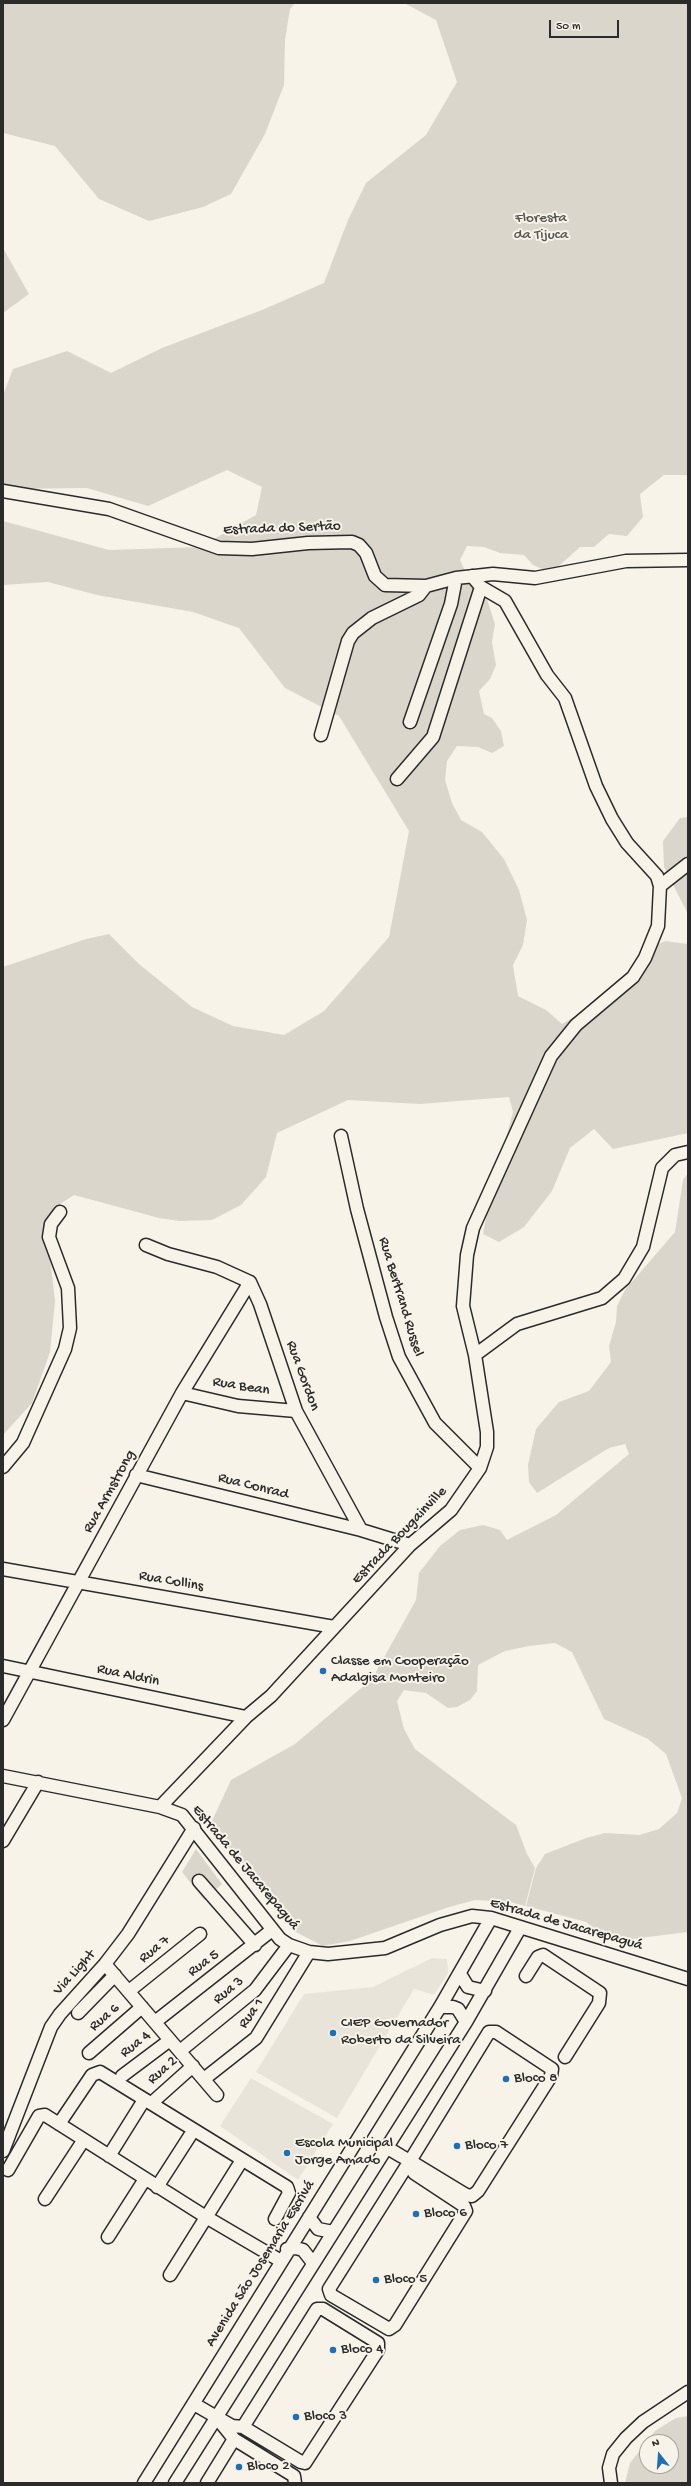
<!DOCTYPE html>
<meta charset="utf-8">
<style>
body{margin:0}
#map{position:relative;width:691px;height:2486px;overflow:hidden;background:#f7f3e8;font-family:"Gochi Hand",sans-serif}
canvas{display:block}
.frame{position:absolute;inset:0;border:4px solid #2b2b2b;pointer-events:none}
.north{position:absolute;left:639px;top:2434px;width:40px;height:40px;box-sizing:border-box;background:#f7f3e8;border:1px solid #a5a39c;border-radius:50%;rotate:343deg;font-size:11px;font-weight:700;line-height:16px;text-align:center;color:#2b2b2b}
.north::after{content:'';display:block;margin:auto;width:14px;height:18px;background:#1f6fb2;clip-path:polygon(50% 0,100% 100%,50% 72%,0 100%)}
.scale{position:absolute;left:549px;top:20px;width:70px;height:18px;box-sizing:border-box;border:2px solid #2b2b2b;border-top:0;padding-left:5px;font-size:12px;line-height:14px;white-space:nowrap;color:#2b2b2b;-webkit-text-stroke:3px #f7f3e8;paint-order:stroke}
</style>
<div id="map">
<canvas width="691" height="2486"></canvas>
<div class="frame"></div>
<div class="north">N</div>
<div class="scale">50 m</div>
</div>
<script>
const c = document.querySelector('canvas').getContext('2d');
c.lineJoin = 'round';
function fill(path, color) { c.fillStyle = color; c.fill(path, 'evenodd'); }
const shape = rows => new Path2D(rows.map(r => 'M' + r).join(''));
function trace(path, color, width, dash) { c.strokeStyle = color; c.lineWidth = width; c.lineCap = dash ? 'butt' : 'round'; c.setLineDash(dash || []); c.stroke(path); }
function write(font, color, halo, rows, align = 'center') {
  c.font = font + ' "Gochi Hand",sans-serif'; c.lineWidth = 4; c.setLineDash([]); c.textBaseline = 'middle'; c.strokeStyle = halo; c.fillStyle = color; for (const [text, x, y, turn = 0] of rows) {
    c.save(); c.translate(x, y); c.rotate((+turn || 0) * Math.PI / 180); c.textAlign = isNaN(turn) ? turn : align; if (halo) c.strokeText(text, 0, 0); c.fillText(text, 0, 0); c.restore();
  }
}
const built = shape([
 [432,1958,447,1959,448,1973,434,1995,414,1989,337,2118,256,2072,304,1994,373,1987],
 [251,2078,333,2124,298,2180,220,2126]
]);
const green = shape([
 [3,3,295,3,290,9,285,40,284,85,265,134,231,194,203,207,149,221,99,199,55,146,3,133],
 [404,3,688,3,688,477,686,475,664,475,640,494,643,517,627,536,609,534,594,547,580,547,551,573,533,565,524,555,500,553,484,547,467,546,460,560,467,575,482,584,495,624,492,642,496,665,490,679,479,691,484,714,492,718,501,731,504,746,492,753,478,747,457,746,447,761,445,780,452,803,461,820,482,832,504,859,519,890,527,920,523,945,513,965,518,996,546,1010,562,1024,605,999,635,973,639,953,665,941,687,944,688,942,688,1133,613,1149,594,1129,570,1148,552,1191,524,1227,499,1242,483,1234,490,1196,513,1112,509,1097,420,1104,348,1100,277,1133,266,1177,241,1205,212,1220,179,1221,159,1218,74,1195,57,1206,43,1228,49,1249,55,1301,50,1352,32,1403,3,1435,3,967,86,939,109,934,139,964,192,1007,233,1026,284,1035,324,1011,389,937,409,831,339,716,285,688,239,628,193,612,97,595,48,582,3,585,3,521,109,550,200,547,256,515,262,487,227,470,148,506,87,488,3,489,3,395,13,369,67,351,111,373,162,348,262,310,324,283,348,220,366,183,426,135,457,82,436,20],
 [3,248,29,294,3,313],
 [688,817,688,914,664,867,663,841,680,818],
 [688,1173,688,1932,624,1940,604,1935,586,1922,526,1906,536,1868,545,1854,586,1838,605,1833,639,1835,659,1829,677,1813,682,1798,666,1754,648,1739,604,1719,572,1652,555,1643,529,1646,505,1651,478,1665,477,1691,470,1700,457,1707,448,1708,426,1693,404,1690,397,1701,404,1729,415,1749,516,1825,527,1854,535,1868,525,1906,510,1902,475,1900,449,1907,350,1941,323,1946,292,1930,211,1823,231,1780,295,1744,372,1679,416,1600,419,1573,440,1546,460,1530,483,1525,500,1530,507,1540,556,1515,629,1454,625,1444,609,1448,537,1493,529,1482,528,1465,536,1429,559,1402,589,1391,611,1362,609,1346,616,1322,617,1306,625,1290,675,1232,683,1180],
 [196,1849,222,1884,204,1900,182,1872],
 [688,2416,688,2483,625,2483,630,2463,655,2431,676,2418],
 [647,2442,671,2442,671,2466,647,2466]
]);
const minor = shape([
 [3,491,109,509,219,548,252,549,308,543,352,542,359,545,366,553,375,576,385,585,426,586,456,578,493,574,535,578,626,561,688,560],
 [410,722,451,604,456,578],
 [321,735,348,641,353,633,372,618,419,595,426,586],
 [397,779,433,737,481,587],
 [660,886,688,864],
 [341,1136,357,1209,386,1317,399,1357,435,1423,480,1468],
 [146,1245,168,1254,217,1267,250,1282,260,1304,296,1411,361,1530,410,1545],
 [475,1355,517,1324,602,1298,624,1279,643,1247,662,1168,675,1155,688,1152],
 [182,1393,238,1406,296,1411],
 [3,1467,23,1443,65,1349,70,1328,68,1288,49,1237,51,1224,60,1212],
 [136,1475,361,1530],
 [3,1569,334,1627],
 [3,1666,246,1717],
 [3,1720,182,1393,250,1282],
 [3,1776,160,1807,182,1815,280,1939,289,1945,309,1952,328,1954,385,1948,440,1925,472,1916,491,1918,688,1979],
 [160,1807,246,1717,271,1696,410,1545,451,1510,480,1468,487,1447,487,1432,475,1355,463,1306,467,1255,473,1228,551,1056,576,1025,633,977,645,958,658,926,660,886,657,876,627,843,612,819,596,786,565,698,547,675,505,601,481,587,472,576],
 [3,1841,38,1782],
 [199,1881,255,1945],
 [105,1964,217,2095],
 [460,1974,468,1987,485,1991],
 [526,1976,538,1957,543,1955,600,1993,599,2003,565,2057],
 [129,1991,200,1934],
 [440,2007,453,2007,458,2009,466,2022],
 [78,2013,115,1975],
 [155,2022,272,1930],
 [180,2051,255,1990,289,1945],
 [89,2053,142,2007],
 [122,2076,170,2040],
 [204,2079,256,2038,309,1952],
 [155,2100,193,2066],
 [59,2124,92,2075,100,2072,287,2187,289,2193,275,2219],
 [386,2147,401,2156,410,2161,466,2195,472,2196,478,2191,551,2076,552,2069,496,2032,489,2032,410,2161],
 [3,2151,51,2027,60,2014,105,1964,128,1934,194,1828],
 [109,2156,144,2100],
 [406,2167,329,2289,331,2295,389,2329,395,2325,466,2211,464,2206,414,2173],
 [8,2170,39,2116,45,2115,206,2217,281,2261],
 [157,2187,193,2131],
 [45,2199,83,2141],
 [309,2217,318,2229,333,2232],
 [108,2237,145,2179],
 [287,2249,296,2248,303,2250,313,2263],
 [170,2275,242,2160],
 [194,2404,232,2426,243,2427,301,2462,305,2463,378,2350,378,2343,323,2309,317,2309,243,2427],
 [221,2423,234,2439,294,2476,295,2483],
 [144,2483,440,2007,491,1918],
 [175,2483,466,2022,520,1928],
 [207,2483,234,2439],
 [611,2483,609,2468,613,2454,626,2438,643,2422,688,2392]
]);
const markers = [
 [323,1671,4,"#1f6fb2"],
 [333,2033,4,"#1f6fb2"],
 [506,2079,4,"#1f6fb2"],
 [457,2146,4,"#1f6fb2"],
 [287,2153,4,"#1f6fb2"],
 [416,2214,4,"#1f6fb2"],
 [376,2280,4,"#1f6fb2"],
 [333,2350,4,"#1f6fb2"],
 [296,2417,4,"#1f6fb2"],
 [239,2467,4,"#1f6fb2"]
];
const parkNames = [
 ["Floresta",541,219],
 ["da Tijuca",541,236]
];
const streetNames = [
 ["Estrada do Sertão",282,529,-2],
 ["Rua Bertrand Russel",400,1297,73],
 ["Rua Gordon",302,1376,70],
 ["Rua Bean",241,1387,9],
 ["Rua Conrad",253,1487,14],
 ["Rua Armstrong",110,1492,-61],
 ["Estrada Bougainville",400,1536,-46],
 ["Rua Collins",171,1582,10],
 ["Rua Aldrin",128,1676,12],
 ["Estrada de Jacarepaguá",245,1868,50],
 ["Estrada de Jacarepaguá",566,1925,16],
 ["Rua 7",155,1950,-39],
 ["Rua 5",204,1964,-37],
 ["Via Light",75,1973,-48],
 ["Rua 3",229,1991,-40],
 ["Rua 1",252,2014,-55],
 ["Rua 6",105,2018,-41],
 ["Rua 4",136,2045,-38],
 ["Rua 2",163,2071,-41],
 ["Avenida São Josemaria Escrivá",261,2264,-58]
];
const poiNames = [
 ["Classe em Cooperação",331,1662],
 ["Adalgisa Monteiro",331,1679],
 ["CIEP Governador",341,2024],
 ["Roberto da Silveira",341,2041],
 ["Bloco 8",514,2079],
 ["Escola Municipal",295,2144],
 ["Jorge Amado",295,2161],
 ["Bloco 7",465,2146],
 ["Bloco 6",424,2214],
 ["Bloco 5",384,2280],
 ["Bloco 4",341,2350],
 ["Bloco 3",304,2417],
 ["Bloco 2",247,2467]
];
fill(built, '#e8e4da');
fill(green, '#dad6cc');
trace(minor, '#2b2b2b', 15);
trace(minor, '#f7f3e8', 12);
for (const [x, y, r, color] of markers) { const dot = new Path2D(); dot.arc(x, y, r, 0, 2 * Math.PI); c.fillStyle = color; c.fill(dot); trace(dot, '#f7f3e8', 1.5); }
write('15px', '#575653', '#f7f3e8', parkNames);
write('15px', '#2b2b2b', '#f7f3e8', streetNames);
write('15px', '#2b2b2b', '#f7f3e8', poiNames, 'left');
</script>
